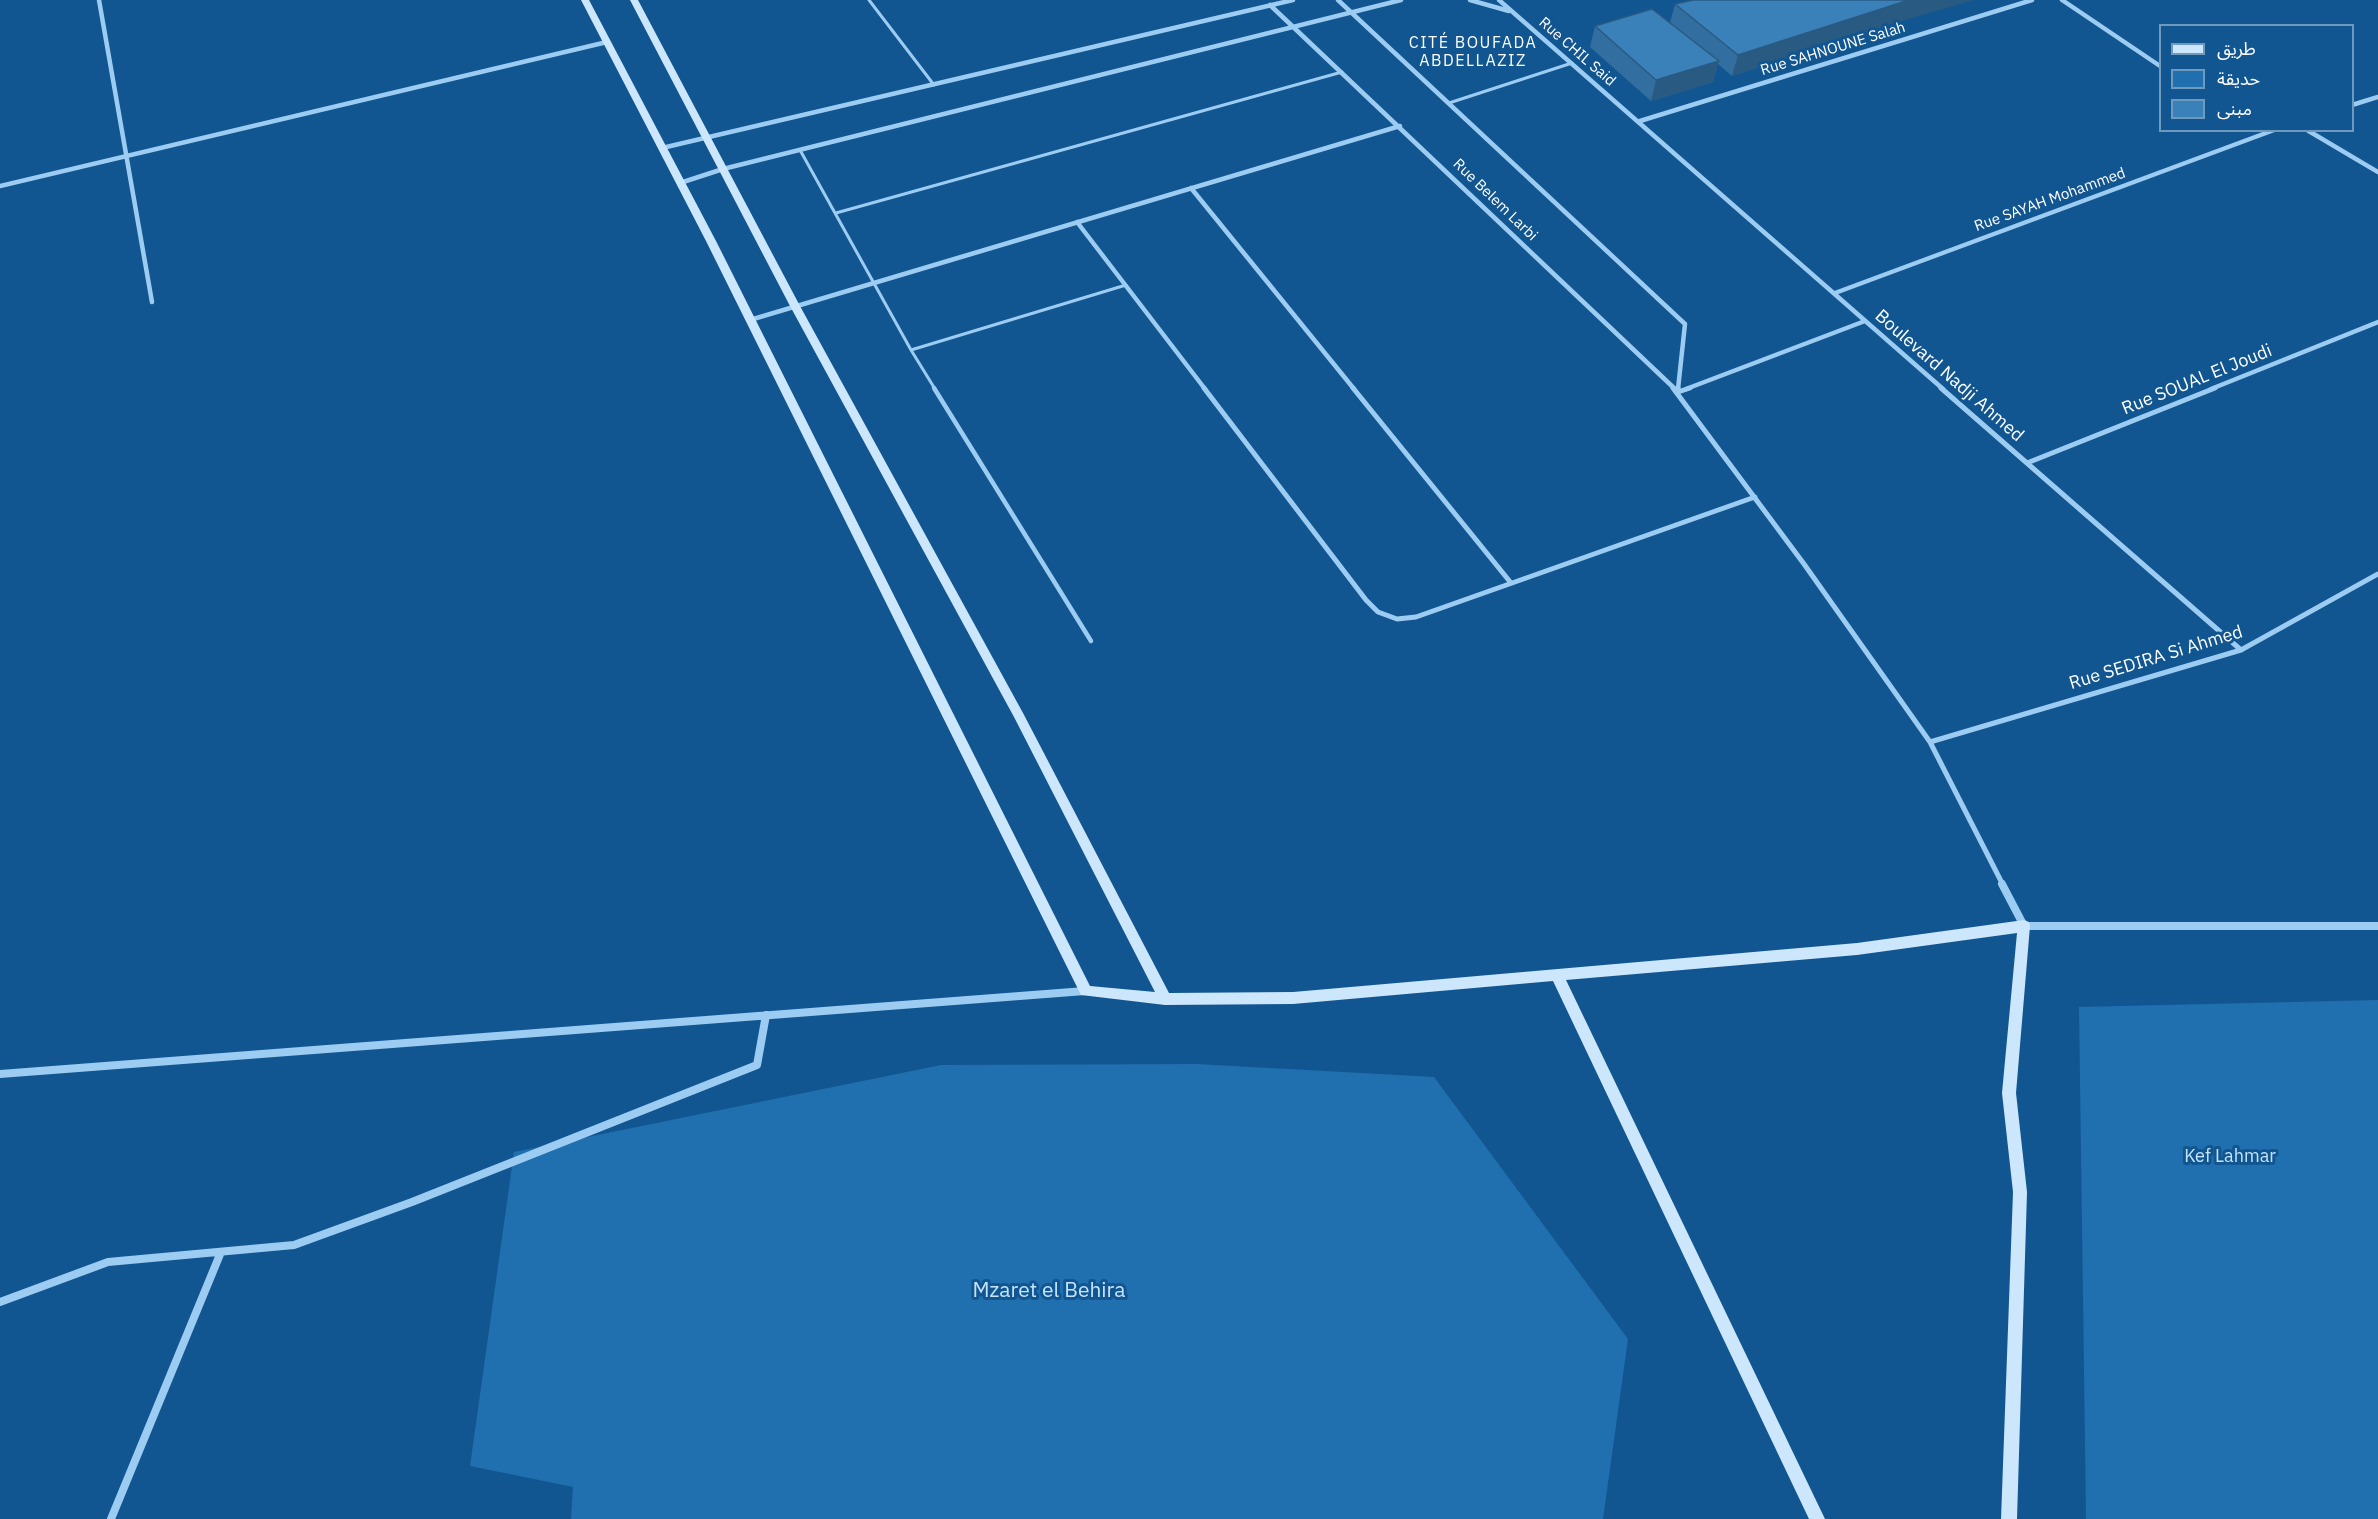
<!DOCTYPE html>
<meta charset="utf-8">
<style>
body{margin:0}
#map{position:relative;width:2378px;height:1519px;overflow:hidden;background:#115691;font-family:"IBM Plex Sans","Noto Sans Arabic",sans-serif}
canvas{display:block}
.legend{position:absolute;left:2159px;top:24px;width:195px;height:108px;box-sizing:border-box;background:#115691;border:2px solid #709abd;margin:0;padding:8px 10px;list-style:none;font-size:18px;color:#fff}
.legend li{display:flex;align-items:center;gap:12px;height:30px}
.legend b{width:30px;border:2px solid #709abd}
</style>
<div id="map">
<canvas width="2378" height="1519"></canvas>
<ul class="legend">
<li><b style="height:8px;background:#cce6fc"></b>طريق</li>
<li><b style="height:16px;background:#206fae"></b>حديقة</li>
<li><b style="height:16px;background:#3a80b9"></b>مبنى</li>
</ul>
</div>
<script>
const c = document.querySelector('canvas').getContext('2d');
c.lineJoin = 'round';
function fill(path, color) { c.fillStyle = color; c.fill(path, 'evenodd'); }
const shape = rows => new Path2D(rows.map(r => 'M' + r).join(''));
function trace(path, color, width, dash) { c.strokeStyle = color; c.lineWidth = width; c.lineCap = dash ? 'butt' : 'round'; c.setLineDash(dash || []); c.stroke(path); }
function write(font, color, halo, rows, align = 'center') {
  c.font = font + ' "IBM Plex Sans",sans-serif'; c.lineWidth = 6; c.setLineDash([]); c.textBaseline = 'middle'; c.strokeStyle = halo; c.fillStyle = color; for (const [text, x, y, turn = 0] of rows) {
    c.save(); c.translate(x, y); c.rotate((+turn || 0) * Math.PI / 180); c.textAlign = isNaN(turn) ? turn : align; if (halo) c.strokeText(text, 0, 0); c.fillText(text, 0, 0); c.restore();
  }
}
const green = shape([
 [2378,1000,2378,1519,2086,1519,2079,1007],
 [1197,1064,1434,1077,1628,1339,1603,1519,571,1519,573,1487,470,1466,514,1152,941,1065]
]);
const laneFar1 = shape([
 [869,0,934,85],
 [1449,103,1572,63],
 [800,150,911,350,935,389],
 [836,213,1342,72],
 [911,350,1126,285]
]);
const lane = shape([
 [934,388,1091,641]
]);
const streetFar2 = shape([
 [99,0,152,302],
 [1338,0,1685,324,1678,389],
 [1470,0,1509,11],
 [1499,0,1943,389],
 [2062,0,2160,66],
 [1270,5,1675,389],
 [2352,105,2378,97],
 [1640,121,2032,0],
 [2307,130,2378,172],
 [662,148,1293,0],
 [680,183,723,169,1401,0],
 [0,186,607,42],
 [1191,188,1354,389],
 [1077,222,1205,389],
 [1835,293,2274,130],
 [750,320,1400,126],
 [1686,389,1865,321],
 [2211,389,2378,322]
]);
const streetFar1 = shape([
 [1204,388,1366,600,1378,612,1397,619,1416,617,1755,497],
 [1353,388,1511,583],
 [1673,388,1804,564,1930,742,2003,885],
 [1941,388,2241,650],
 [1678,392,1678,388],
 [1678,392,1690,388],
 [2027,463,2215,388],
 [1930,742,2241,650,2378,574]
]);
const street = shape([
 [2002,884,2024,926,2378,926],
 [0,1074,1085,991],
 [0,1302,108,1262,294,1245,412,1202,757,1065,766,1015],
 [111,1519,221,1252]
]);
const secondary = shape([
 [581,0,589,0,716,241,1090,986,1155,992,1014,717,790,306,630,0,638,0,800,306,1023,713,1169,993,1293,992,1857,943,2024,920,2029,922,2030,926,2016,1093,2027,1192,2017,1519,2001,1519,2013,1192,2002,1093,2017,933,1857,955,1566,980,1825,1519,1809,1519,1553,981,1293,1004,1165,1005,1081,995,706,241,581,0]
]);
const wall = shape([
 [1675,4,1884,26,1732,76,1718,64,1713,82,1651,101,1590,47,1595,26,1670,23]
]);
const shadedWall = shape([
 [1909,0,1974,0,1884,26,1732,76,1738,55],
 [1719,61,1713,82,1651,101,1656,80]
]);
const building = shape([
 [1693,0,1909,0,1738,55,1675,4,1693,0],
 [1652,9,1719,61,1656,80,1595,26,1652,9]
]);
const farStreetnames = [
 ["Rue SAHNOUNE Salah",1833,49,-17],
 ["Rue CHIL Said",1577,52,41],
 ["Rue Belem Larbi",1495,200,44],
 ["Rue SAYAH Mohammed",2050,200,-20]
];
const farNeighbourhoodnames = [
 ["CITÉ BOUFADA",1473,43],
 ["ABDELLAZIZ",1473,61]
];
const streetNames = [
 ["Boulevard Nadji Ahmed",1949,376,41],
 ["Rue SOUAL El Joudi",2197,380,-22],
 ["Rue SEDIRA Si Ahmed",2156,658,-17]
];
const parkNames = [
 ["Kef Lahmar",2230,1157]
];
const nearParknames = [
 ["Mzaret el Behira",1049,1291]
];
fill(green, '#206fae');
trace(laneFar1, '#9dccf2', 3);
trace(lane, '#9dccf2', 4.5);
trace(streetFar2, '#9dccf2', 4.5);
trace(streetFar1, '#9dccf2', 5);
trace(street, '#9dccf2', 8);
fill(secondary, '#cce6fc');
fill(wall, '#326e9f');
fill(shadedWall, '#295a82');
fill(building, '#3a80b9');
trace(building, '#295a82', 1.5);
write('15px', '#fff', '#115691', farStreetnames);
c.letterSpacing = '1.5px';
write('16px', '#fff', '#115691', farNeighbourhoodnames);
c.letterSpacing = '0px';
write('18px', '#fff', '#115691', streetNames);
write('18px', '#c4e4fd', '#115691', parkNames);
write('21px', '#c4e4fd', '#115691', nearParknames);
</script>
